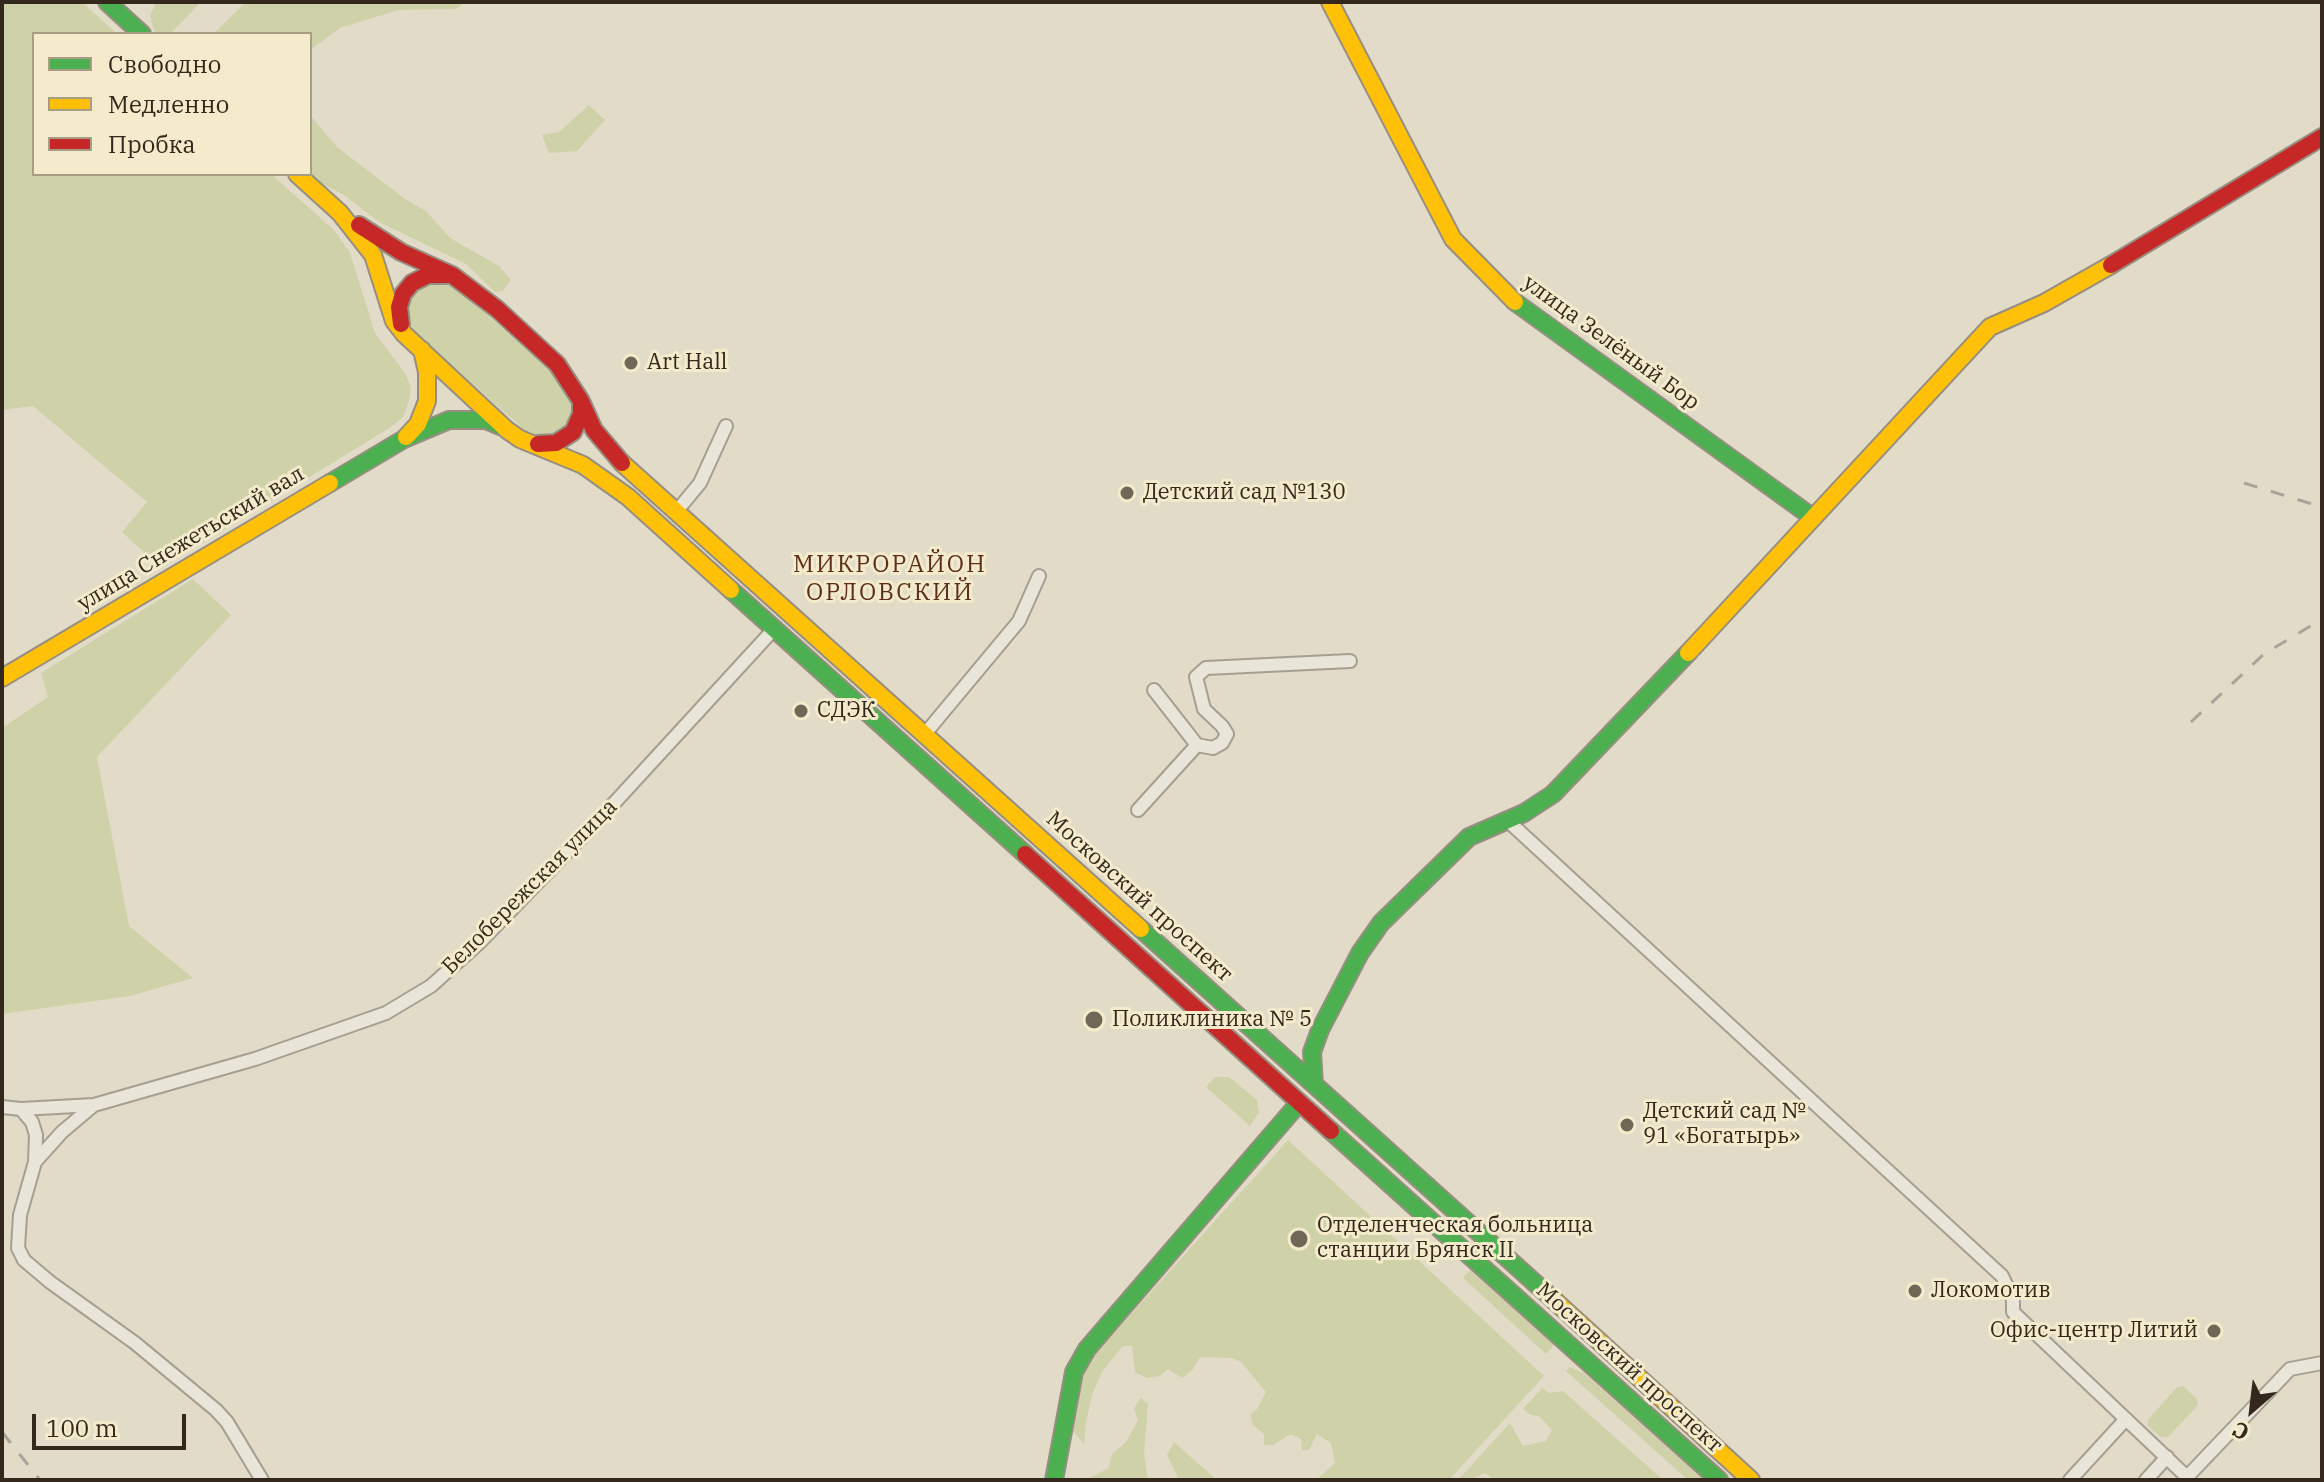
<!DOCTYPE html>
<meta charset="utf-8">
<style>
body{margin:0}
#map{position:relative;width:2324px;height:1482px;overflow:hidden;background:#e2dbc7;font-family:"IBM Plex Serif",serif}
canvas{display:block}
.frame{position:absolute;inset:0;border:4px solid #33281b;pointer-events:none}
.legend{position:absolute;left:32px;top:32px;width:280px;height:144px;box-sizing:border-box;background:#f4ebcc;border:2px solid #a79d85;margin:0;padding:10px 14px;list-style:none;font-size:24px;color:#33281b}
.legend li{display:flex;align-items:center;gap:16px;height:40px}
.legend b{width:40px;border:2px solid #a79d85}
.north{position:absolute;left:2212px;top:1370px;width:80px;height:80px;-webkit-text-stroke:6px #f4ebcc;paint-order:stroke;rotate:208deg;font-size:22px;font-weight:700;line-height:32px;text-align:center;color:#33281b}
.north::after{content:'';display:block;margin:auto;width:28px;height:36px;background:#33281b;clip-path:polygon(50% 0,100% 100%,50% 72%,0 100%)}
.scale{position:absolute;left:32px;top:1414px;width:154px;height:36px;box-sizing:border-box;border:4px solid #33281b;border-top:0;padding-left:10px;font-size:24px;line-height:28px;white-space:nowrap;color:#33281b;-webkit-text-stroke:6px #f4ebcc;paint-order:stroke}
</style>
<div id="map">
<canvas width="2324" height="1482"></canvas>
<div class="frame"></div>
<ul class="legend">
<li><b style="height:10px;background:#4caf50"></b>Свободно</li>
<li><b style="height:10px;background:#ffc107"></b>Медленно</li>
<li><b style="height:10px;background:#c62828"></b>Пробка</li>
</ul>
<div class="north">С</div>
<div class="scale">100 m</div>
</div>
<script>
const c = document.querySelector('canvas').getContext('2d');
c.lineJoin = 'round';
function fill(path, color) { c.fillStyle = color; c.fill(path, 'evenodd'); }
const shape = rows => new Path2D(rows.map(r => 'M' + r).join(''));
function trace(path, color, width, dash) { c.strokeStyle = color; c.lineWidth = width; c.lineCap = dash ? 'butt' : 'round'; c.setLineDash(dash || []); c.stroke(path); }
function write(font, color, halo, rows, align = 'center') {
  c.font = font + ' "IBM Plex Serif",serif'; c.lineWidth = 6; c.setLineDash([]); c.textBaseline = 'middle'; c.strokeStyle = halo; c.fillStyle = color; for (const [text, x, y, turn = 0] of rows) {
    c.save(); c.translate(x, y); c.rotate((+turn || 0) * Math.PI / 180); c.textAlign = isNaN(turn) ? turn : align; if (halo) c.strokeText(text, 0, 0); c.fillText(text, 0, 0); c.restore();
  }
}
const green = shape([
 [2,2,82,2,117,34,34,34,34,174,271,174,334,230,350,253,375,333,405,373,411,387,409,401,403,417,391,427,161,568,122,532,147,502,33,406,2,410],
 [156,2,201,2,170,34,158,34,154,30,150,16],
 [246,2,466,2,456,9,398,10,340,28,310,50,310,34,213,34],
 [589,105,605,120,577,151,549,153,542,135,559,132],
 [310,115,337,147,405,199,426,211,450,238,499,266,511,280,503,291,495,292,466,264,379,222,344,195,321,183,310,172],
 [441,282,460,290,564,383,573,401,573,412,563,429,544,437,528,433,414,332,407,313,409,302,421,287],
 [193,579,231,615,97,757,129,926,193,978,130,996,2,1014,2,728,48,697,41,673],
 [1215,1077,1229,1077,1257,1100,1259,1112,1250,1126,1206,1087],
 [1288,1140,1544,1376,1449,1480,1316,1480,1335,1463,1331,1443,1317,1434,1309,1450,1302,1450,1301,1439,1291,1434,1273,1445,1264,1445,1264,1434,1253,1425,1250,1414,1257,1409,1266,1392,1241,1362,1232,1358,1200,1357,1193,1369,1182,1378,1168,1369,1160,1376,1147,1378,1135,1372,1132,1346,1123,1346,1102,1372,1092,1395,1086,1423,1084,1444,1073,1431,1075,1402,1081,1381,1095,1354],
 [1470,1270,1554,1345,1546,1354,1463,1278],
 [1570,1367,1584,1373,1704,1480,1688,1480,1566,1371],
 [2183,1386,2197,1399,2198,1405,2168,1437,2161,1437,2148,1426,2148,1420,2176,1388],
 [1542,1388,1549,1393,1563,1391,1663,1480,1495,1480,1485,1473,1470,1480,1458,1480,1510,1423,1523,1446,1546,1441,1552,1430,1539,1416,1531,1415,1523,1409],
 [1141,1398,1148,1404,1144,1454,1148,1480,1085,1480,1109,1468,1112,1454,1126,1442,1138,1420,1134,1408],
 [1174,1442,1217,1480,1179,1480,1167,1455]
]);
const street = shape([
 [676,512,700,483,726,426],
 [924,735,1019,621,1039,576],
 [1197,745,1213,748,1222,743,1227,734,1222,726,1204,709,1196,677,1206,668,1350,661],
 [1138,810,1197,745,1154,690],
 [1507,820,2002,1276,2013,1299,2013,1312,2187,1477,2290,1369,2322,1363],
 [94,1105,62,1132,35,1162,20,1215,18,1248,24,1260,50,1282,135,1343,216,1410,227,1422,262,1480],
 [2,1107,21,1109,94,1105,255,1059,386,1013,431,986,481,941,606,812,774,629],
 [21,1109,32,1122,36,1135,35,1162],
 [2070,1480,2126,1419],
 [2146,1480,2167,1457]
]);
const fast = shape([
 [107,2,142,34],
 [1515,302,1812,517],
 [330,483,404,439,449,420,486,420,500,426],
 [731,590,1025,854],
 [1141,929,1555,1301],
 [1314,1084,1312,1052,1320,1030,1360,953,1381,923,1469,837,1524,813,1553,794,1688,653],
 [1331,1131,1719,1480],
 [1054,1480,1074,1372,1087,1349,1299,1103]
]);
const slow = shape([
 [1330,2,1453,239,1515,302],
 [297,174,340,213,373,255,394,321,404,334,507,430,520,439,583,465,628,497,731,590],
 [406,437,418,424,427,401,427,372,422,350],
 [622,463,1141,929],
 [1688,653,1990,327,2044,303,2111,265],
 [2,678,330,483],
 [1555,1301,1751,1480]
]);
const jam = shape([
 [359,225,401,252,452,275,497,309,557,364,581,401,594,430,622,463],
 [2111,265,2322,137],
 [401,324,399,307,403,294,412,283,428,275,447,275],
 [538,444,556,443,573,432,581,414,581,402],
 [1025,854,1331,1131]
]);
const rail = shape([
 [2244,483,2322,507],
 [2321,676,2322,675],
 [2191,722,2264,654,2322,619],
 [2,1432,40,1480]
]);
const markers = [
 [631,363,8,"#706757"],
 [1127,493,8,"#706757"],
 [801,711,8,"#706757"],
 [1094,1020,10,"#706757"],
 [1627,1125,8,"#706757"],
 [1299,1239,10,"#706757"],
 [1915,1291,8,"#706757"],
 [2214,1331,8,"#706757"]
];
const streetNames = [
 ["улица Зелёный Бор",1611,343,36],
 ["улица Снежетьский вал",191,539,-31],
 ["Белобережская улица",530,887,-45],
 ["Московский проспект",1139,897,42],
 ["Московский проспект",1629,1368,42]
];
const poiNames = [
 ["Art Hall",647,363],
 ["Детский сад №130",1143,493],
 ["СДЭК",817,711],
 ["Поликлиника № 5",1112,1020],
 ["Детский сад №",1643,1112],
 ["91 «Богатырь»",1643,1137],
 ["Отделенческая больница",1317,1226],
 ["станции Брянск II",1317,1251],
 ["Локомотив",1931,1291],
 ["Офис-центр Литий",2198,1331,"right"]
];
const neighbourhoodNames = [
 ["МИКРОРАЙОН",890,565],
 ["ОРЛОВСКИЙ",890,593]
];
fill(green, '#cfd2a9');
trace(street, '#a69f91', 16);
trace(fast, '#968f81', 20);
trace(slow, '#968f81', 20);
trace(jam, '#968f81', 20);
trace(street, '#eae5d9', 12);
trace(fast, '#4caf50', 16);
trace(slow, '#ffc107', 16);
trace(jam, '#c62828', 16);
trace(rail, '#a8a49a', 3, [14, 14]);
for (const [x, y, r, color] of markers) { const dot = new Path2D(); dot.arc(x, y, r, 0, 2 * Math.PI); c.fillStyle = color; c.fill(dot); trace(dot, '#f4ebcc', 3); }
write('22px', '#33281b', '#f4ebcc', streetNames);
write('22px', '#33281b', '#f4ebcc', poiNames, 'left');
c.letterSpacing = '2px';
write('24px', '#5f2d1b', '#f4ebcc', neighbourhoodNames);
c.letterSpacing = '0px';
</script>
